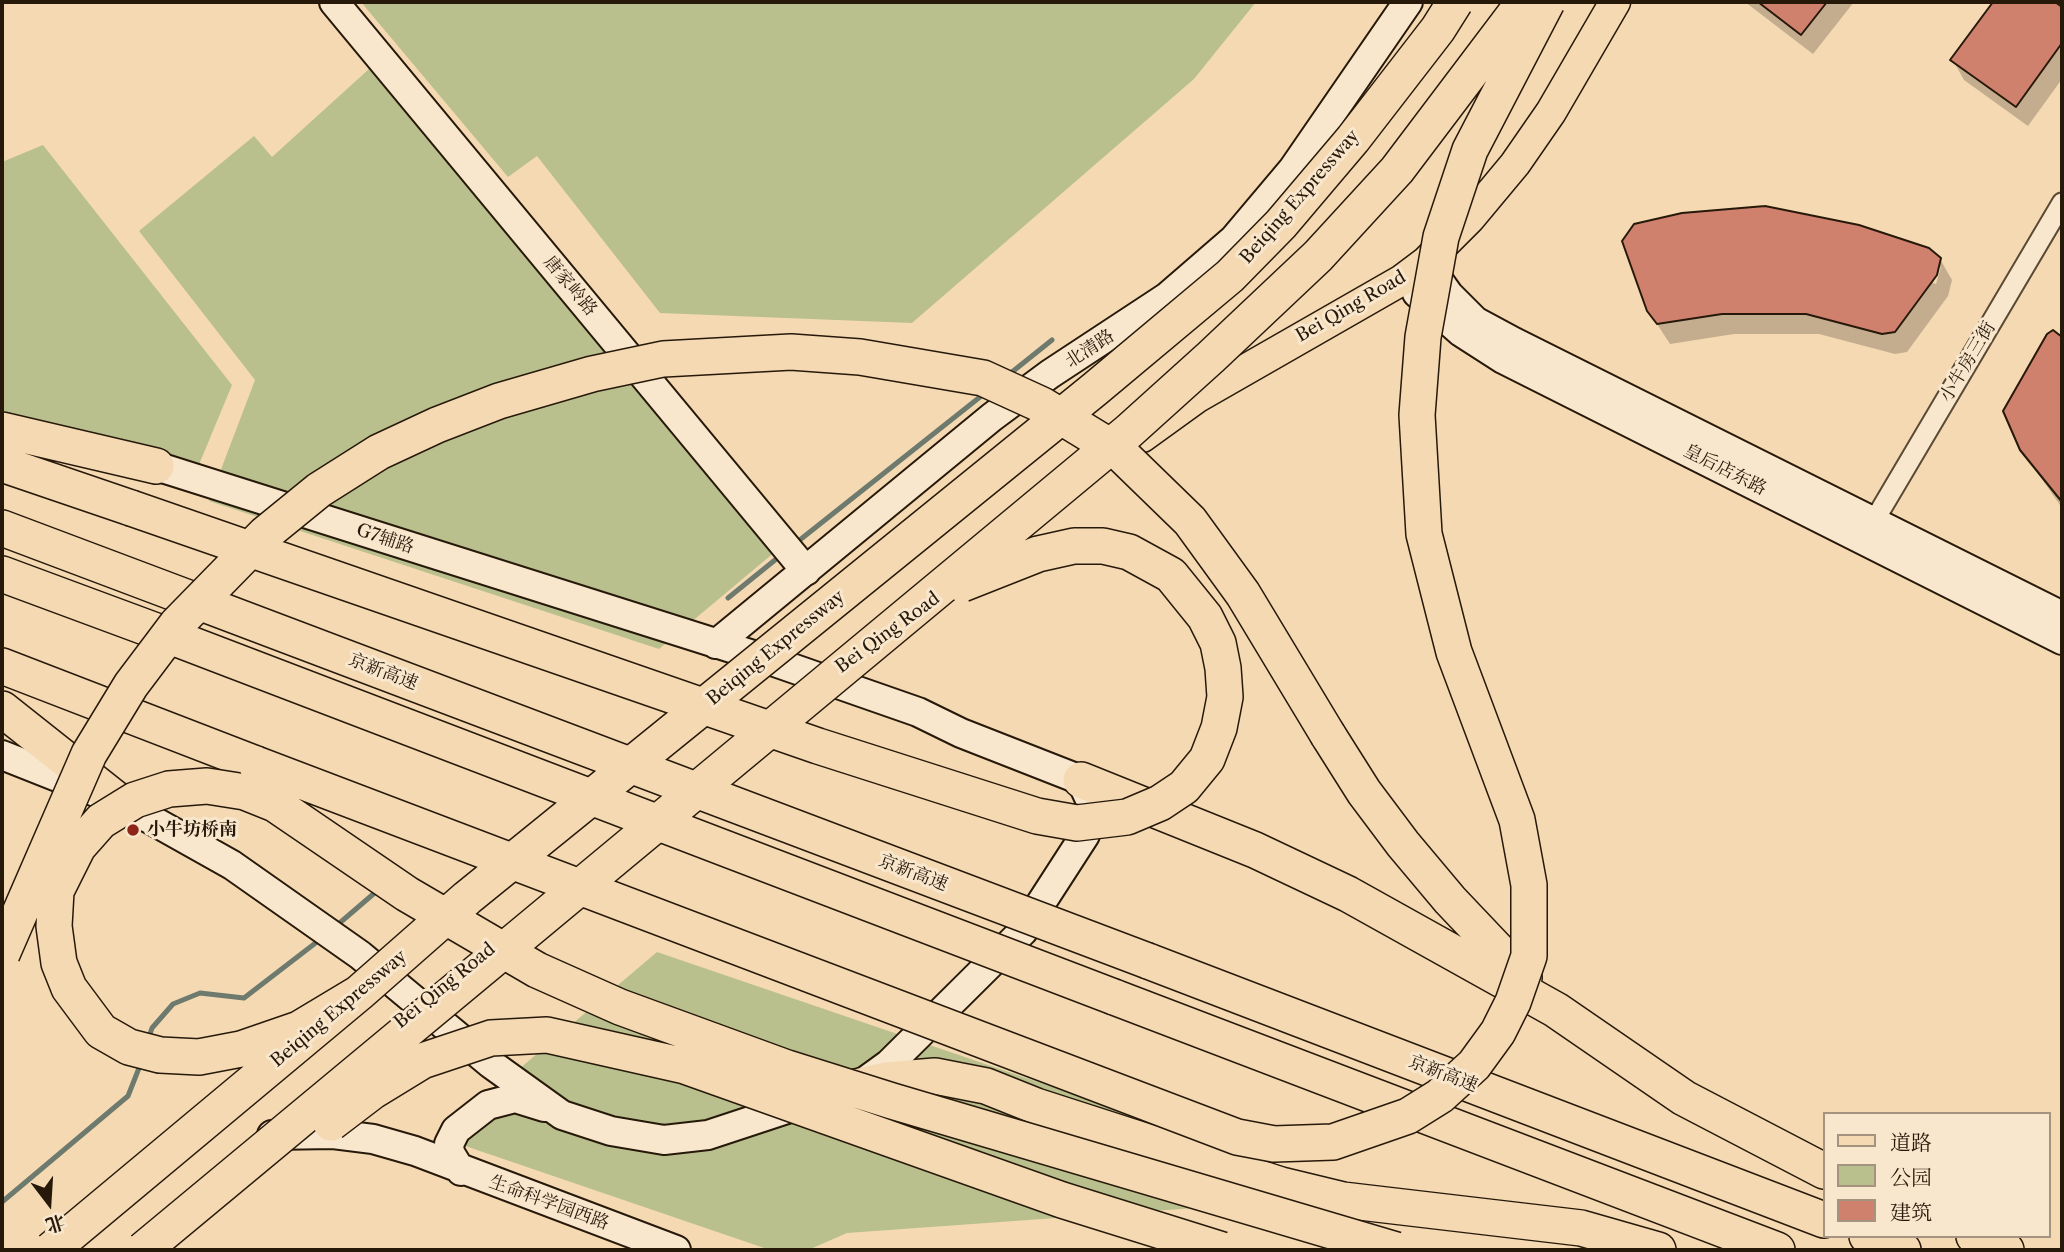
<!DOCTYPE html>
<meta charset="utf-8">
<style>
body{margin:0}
#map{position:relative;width:2064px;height:1252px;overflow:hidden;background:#f4d9b2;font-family:"Libre Caslon Text","Noto Serif SC",serif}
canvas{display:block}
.frame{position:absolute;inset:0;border:4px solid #27190a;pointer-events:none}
.legend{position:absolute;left:1823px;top:1112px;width:228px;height:126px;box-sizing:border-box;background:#f8e6cd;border:2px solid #a4947f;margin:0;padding:9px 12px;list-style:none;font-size:21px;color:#27190a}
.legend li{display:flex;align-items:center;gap:14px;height:35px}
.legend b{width:35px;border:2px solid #a4947f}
.north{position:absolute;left:14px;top:1168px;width:70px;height:70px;-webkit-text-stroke:5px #f8e6cd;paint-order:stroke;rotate:163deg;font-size:19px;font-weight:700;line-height:28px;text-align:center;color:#27190a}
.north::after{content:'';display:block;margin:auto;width:24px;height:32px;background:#27190a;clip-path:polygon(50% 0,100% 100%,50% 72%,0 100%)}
</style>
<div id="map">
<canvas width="2064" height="1252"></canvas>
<div class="frame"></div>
<ul class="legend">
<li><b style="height:9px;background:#f4d9b2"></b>道路</li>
<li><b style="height:19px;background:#b9c08e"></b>公园</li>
<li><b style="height:19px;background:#cf816e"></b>建筑</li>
</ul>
<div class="north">北</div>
</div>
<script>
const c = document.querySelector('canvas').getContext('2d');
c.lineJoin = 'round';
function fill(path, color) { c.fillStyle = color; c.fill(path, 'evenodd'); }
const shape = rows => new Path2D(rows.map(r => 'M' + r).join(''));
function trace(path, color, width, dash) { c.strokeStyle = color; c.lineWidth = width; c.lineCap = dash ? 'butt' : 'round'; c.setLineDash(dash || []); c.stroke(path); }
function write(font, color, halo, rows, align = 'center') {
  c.font = font + ' "Libre Caslon Text","Noto Serif SC",serif'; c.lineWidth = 6; c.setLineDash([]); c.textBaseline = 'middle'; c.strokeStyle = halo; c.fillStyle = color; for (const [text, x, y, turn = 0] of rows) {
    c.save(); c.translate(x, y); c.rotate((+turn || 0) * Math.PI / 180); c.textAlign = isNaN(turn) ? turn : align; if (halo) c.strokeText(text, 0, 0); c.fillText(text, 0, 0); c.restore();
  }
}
const green = shape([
 [361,2,1256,2,1194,79,912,323,660,313,537,156,508,177],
 [369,69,477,191,776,551,659,649,209,501,255,380,139,231,254,136,272,157],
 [43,145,232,385,188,491,2,417,2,162],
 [657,952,1255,1156,1237,1205,847,1233,808,1250,770,1250,439,1137]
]);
const shadow = shape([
 [1745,2,1854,2,1813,54],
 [1995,2,2052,2,2062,9,2062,79,2028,126,1964,80,1953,60],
 [1940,259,1952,280,1948,296,1907,352,1895,354,1819,334,1734,334,1670,344,1648,310],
 [1937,267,1941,267,1936,284,1933,283],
 [2053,332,2062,339,2062,508,2021,449]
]);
const stream = shape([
 [1007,376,1052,340],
 [801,539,985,393],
 [728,598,775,560],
 [335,927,378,890],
 [148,1040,152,1028,173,1004,200,993,244,998,322,938],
 [2,1202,128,1096,141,1063]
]);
const building = shape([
 [1758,2,1827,2,1801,35,1758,2],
 [1993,2,2055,2,2062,7,2062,43,2016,107,1950,60,1993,2],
 [1765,206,1859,225,1929,248,1941,258,1937,275,1895,332,1882,334,1806,314,1722,314,1657,324,1647,311,1622,241,1634,224,1682,213,1765,206],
 [2053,330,2062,337,2062,502,2020,450,2003,411,2047,334,2053,330]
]);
const street = shape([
 [1874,521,2062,203]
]);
const secondary = shape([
 [334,2,806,571],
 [1427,264,1449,295,1475,321,1514,342,2062,616],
 [1417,293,1461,332,1503,359,2062,640],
 [137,460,769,660,918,712,961,733,1081,780,1092,804,1085,835,1023,931,889,1064,860,1085],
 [716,644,992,417,1050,374,1167,297,1234,239,1293,169,1408,2],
 [2,755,118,801,232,865,360,955,491,1064,562,1115,611,1131,664,1140,708,1135,805,1103],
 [272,1135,333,1134,373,1139,415,1151,676,1250],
 [461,1171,450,1153,449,1144,456,1130,488,1105,515,1098,544,1107]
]);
const primary = shape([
 [1142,437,1196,398,1402,280,1426,262,1470,218,1515,164,1551,112,1615,2]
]);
const highway = shape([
 [2,430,156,466],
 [2,464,131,508],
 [2,528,204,604],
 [2,574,172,637],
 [2,666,256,764],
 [2,709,118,801],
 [1328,735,1364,792,1403,844,1450,900,1524,978],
 [1081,780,1255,850,1348,894,1556,1010,1684,1098,1824,1171],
 [1148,961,1824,1220],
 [1114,997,1777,1250],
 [856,1087,886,1080,935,1076,986,1086,1036,1106,1281,1185,1343,1200,1581,1228,1658,1250],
 [1867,1236,1903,1250],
 [1974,1236,2006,1250]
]);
const highwayBridge = shape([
 [131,508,818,746,1037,816,1077,823,1127,817,1160,803,1184,787,1207,759,1219,728,1225,697,1223,668,1218,643,1205,617,1171,575,1129,552,1103,546,1074,546,1038,554,962,584],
 [204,604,1148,961],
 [172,637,1114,997],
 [256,764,1237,1137,1274,1144,1333,1142,1408,1116,1440,1096,1474,1065,1498,1032,1513,1002,1529,956,1529,885,1517,820,1454,652,1424,534,1417,415,1423,337,1441,237,1470,150,1547,2],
 [2,954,89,754,131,685,177,624,265,534,319,490,379,452,437,425,499,401,592,374,663,359,791,352,860,357,983,378,1042,405,1119,452,1190,521,1243,594,1328,735],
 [359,993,299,1029,241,1049,199,1057,160,1055,129,1047,101,1031,69,988,59,963,54,926,56,891,78,847,101,821,135,800,169,789,207,786,245,792,275,804,407,894,537,970,620,1007,787,1068,892,1101,1396,1250],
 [331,1123,373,1091,422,1061,491,1038,547,1035,685,1066,1062,1200,1222,1250],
 [51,1250,359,993,467,898,1095,389,1230,276,1281,224,1353,139,1438,29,1455,2],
 [143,1250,1129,431,1211,357,1318,256,1397,170,1524,2]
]);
const markers = [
 [133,830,7,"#8f2418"]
];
const streetNames = [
 ["Beiqing Expressway",1300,197,-49],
 ["唐家岭路",570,286,50],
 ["Bei Qing Road",1351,307,-30],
 ["北清路",1090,349,-33],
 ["小牛房三街",1968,362,-59],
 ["皇后店东路",1725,470,27],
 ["G7辅路",385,539,18],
 ["Bei Qing Road",888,633,-36],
 ["Beiqing Expressway",776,648,-39],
 ["京新高速",383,672,21],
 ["京新高速",913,873,21],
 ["Bei Qing Road",445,986,-39],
 ["Beiqing Expressway",339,1009,-40],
 ["京新高速",1443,1074,21],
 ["生命科学园西路",549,1203,20]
];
const poiNames = [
 ["小牛坊桥南",147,830]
];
fill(green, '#b9c08e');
fill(shadow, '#0003');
trace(stream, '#6d7a6d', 5);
fill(building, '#cf816e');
trace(building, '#27190a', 2);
trace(street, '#5a4934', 23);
trace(secondary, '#27190a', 32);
trace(primary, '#27190a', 33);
trace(highway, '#27190a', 38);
trace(street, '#f8e6cd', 19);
trace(secondary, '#f8e6cd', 28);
trace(primary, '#f4d9b2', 30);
trace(highway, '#f4d9b2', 35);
trace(highwayBridge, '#27190a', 38, []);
trace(highwayBridge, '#f4d9b2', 35);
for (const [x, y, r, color] of markers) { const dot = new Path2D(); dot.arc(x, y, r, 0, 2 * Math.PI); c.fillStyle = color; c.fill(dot); trace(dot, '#f8e6cd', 2.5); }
write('18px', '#27190a', '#f8e6cd', streetNames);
write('bold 18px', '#27190a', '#f8e6cd', poiNames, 'left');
</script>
